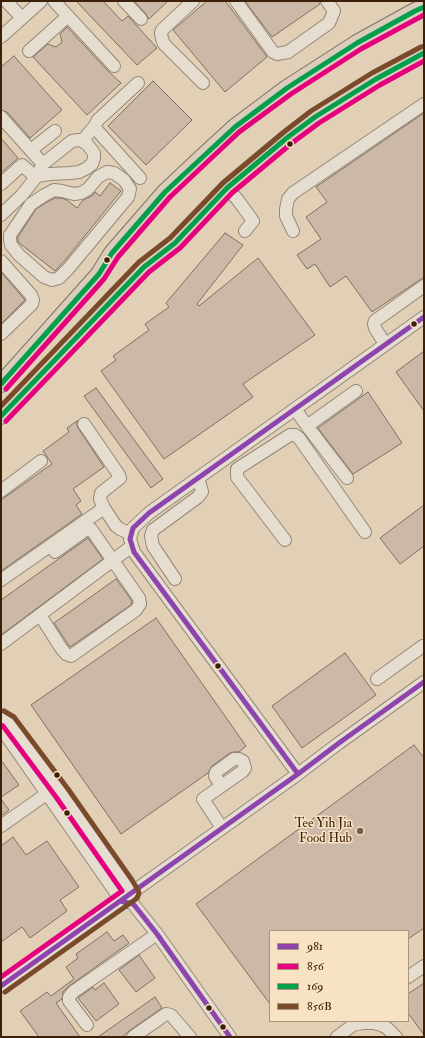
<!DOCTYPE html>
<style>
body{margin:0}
#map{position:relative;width:425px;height:1038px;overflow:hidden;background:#e2d0b6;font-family:"IM FELL Double Pica",serif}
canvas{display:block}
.frame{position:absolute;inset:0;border:2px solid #3d2009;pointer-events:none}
.legend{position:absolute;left:269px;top:930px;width:140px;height:92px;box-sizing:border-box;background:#f7e2c4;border:1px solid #ad9479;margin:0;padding:5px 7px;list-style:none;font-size:12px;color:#3d2009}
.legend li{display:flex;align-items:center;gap:8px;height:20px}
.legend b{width:20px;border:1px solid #ad9479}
</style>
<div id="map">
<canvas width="425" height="1038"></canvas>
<div class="frame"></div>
<ul class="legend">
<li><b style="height:5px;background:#8e44ad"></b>981</li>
<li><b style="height:5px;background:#e5007d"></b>856</li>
<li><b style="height:5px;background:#039f4d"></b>169</li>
<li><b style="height:5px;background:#7a4b2a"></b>856B</li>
</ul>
</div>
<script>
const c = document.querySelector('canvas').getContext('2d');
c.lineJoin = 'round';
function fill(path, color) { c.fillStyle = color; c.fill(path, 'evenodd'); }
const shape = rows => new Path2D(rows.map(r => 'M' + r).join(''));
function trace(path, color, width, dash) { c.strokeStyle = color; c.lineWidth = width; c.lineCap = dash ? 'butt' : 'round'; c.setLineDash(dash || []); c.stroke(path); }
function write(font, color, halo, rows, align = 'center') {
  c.font = font + ' "IM FELL Double Pica",serif'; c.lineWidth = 3; c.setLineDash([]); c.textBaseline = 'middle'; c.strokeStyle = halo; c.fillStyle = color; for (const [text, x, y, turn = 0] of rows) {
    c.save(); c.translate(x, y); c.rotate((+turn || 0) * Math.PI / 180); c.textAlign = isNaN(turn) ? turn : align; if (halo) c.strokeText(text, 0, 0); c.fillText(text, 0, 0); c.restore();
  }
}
const building = shape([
 [76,1,103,1,122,21,128,16,157,48,137,65,76,1],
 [134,1,168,1,149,19,146,14,134,1],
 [207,1,225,1,239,19,267,57,225,92,173,30,207,1],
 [245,1,320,1,320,4,272,37,245,1],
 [67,27,108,71,121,83,87,115,33,57,48,44,56,47,62,42,60,34,67,27],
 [14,56,62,110,30,138,7,112,1,110,1,67,14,56],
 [153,81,192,120,146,165,108,126,153,81],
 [424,113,424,277,372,312,346,276,330,287,315,264,307,269,297,255,321,239,306,217,327,202,316,187,424,113],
 [1,138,18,158,1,173,1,138],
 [110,183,121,191,66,259,55,271,18,242,18,237,36,209,47,202,55,198,61,198,67,200,77,208,83,200,92,196,95,192,100,196,110,183],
 [225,233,243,245,197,304,199,306,258,258,315,335,243,384,253,397,164,459,101,371,116,360,113,356,149,330,145,324,169,307,166,303,225,233],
 [1,272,25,300,1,324,1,272],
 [424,351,424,411,396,372,424,351],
 [96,388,163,479,151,488,84,396,96,388],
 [368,392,402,443,353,474,318,428,368,392],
 [77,421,77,425,78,428,104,467,73,489,81,501,76,505,82,514,1,571,1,500,52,464,43,451,69,432,67,428,77,421],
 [424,505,424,546,400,564,380,538,424,505],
 [88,538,103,559,1,635,1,600,88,538],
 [116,579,132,601,131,605,70,647,54,623,116,579],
 [156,618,246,746,239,752,234,752,230,753,212,766,208,773,121,834,31,705,156,618],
 [345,653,376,695,302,748,272,706,345,653],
 [414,745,424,758,424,928,408,939,408,931,270,931,270,1004,196,904,414,745],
 [1,760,19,785,1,797,1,760],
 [1,799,9,810,1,816,1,799],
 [13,837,26,855,47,841,79,887,60,900,67,911,30,938,22,927,1,942,1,846,13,837],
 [107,932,114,941,123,935,129,943,69,986,63,992,62,999,56,1003,80,1037,39,1037,20,1011,47,992,51,996,74,979,66,967,78,958,76,954,107,932],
 [139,955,155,978,136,992,119,970,139,955],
 [104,983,119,1004,96,1021,78,998,93,987,95,990,104,983],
 [424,983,424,1035,408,1013,408,994,424,983],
 [155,997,162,1008,129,1031,122,1037,98,1037,155,997]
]);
const minor = shape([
 [6,1,22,18],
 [54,1,114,66],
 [124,1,141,19],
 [193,1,162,30,161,33,162,39,164,44,203,83],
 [236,1,273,52,277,54,288,52,329,23,334,11,327,1],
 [1,37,41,1],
 [29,51,68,16],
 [1,117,43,164],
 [94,127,140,178],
 [82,141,94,127,98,120,138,83],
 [31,150,55,131],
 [107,172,114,173,124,180,130,189,128,197,68,269,59,278,52,280,44,277,19,255,11,245,10,240,10,235,31,204,43,196,54,190,62,191,74,194,81,193,88,189,98,177,107,172],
 [1,184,22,165,31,173,35,177],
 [227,188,237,199,253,221,245,231],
 [1,215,22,195,37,176,50,174,70,173,79,172,87,168,92,164,94,158,94,153,87,144,82,141,78,140,72,141,43,164,37,176],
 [293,231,286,216,286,209,288,199,293,193,424,104],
 [1,261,31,295,33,300,32,304,1,334],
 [385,344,375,328,374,324,375,321,424,286],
 [295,409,307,426,347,478],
 [84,424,119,475,120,478,101,493,100,499,104,508,116,526,120,529,131,534],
 [307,426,356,391],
 [1,491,41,461],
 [285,540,237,477,237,469,290,435,295,435,299,438,365,532],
 [175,579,153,546,151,536,153,530,198,497,202,492,201,488,198,478],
 [1,580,104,508],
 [40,615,61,648,66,654,71,656,136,610,140,604,139,598,91,529,89,528,87,529,55,552],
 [1,644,132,546],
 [377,679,423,646,424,647],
 [1,717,8,721,62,793,126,884,132,893,133,904,157,934,230,1037],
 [1,728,114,890,120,901,127,902],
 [298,774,134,552,130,539,133,528,149,513,424,317],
 [221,786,217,779,215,776,216,772,234,759,239,759,243,761,245,768,243,771,203,799,222,828],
 [1,826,52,790],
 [408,977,424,966],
 [1,986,298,774,339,743,424,682],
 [87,1025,69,1001,69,997,73,992,157,934],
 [133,1037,166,1014,171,1015,190,1037],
 [337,1037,353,1025,363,1023,373,1023,381,1025,387,1028,396,1037]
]);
const major = shape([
 [1,384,99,274,112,253,165,192,201,158,235,127,287,88,357,43,415,11,424,7],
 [1,416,144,267,175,243,227,188,288,137,315,117,376,79,424,53]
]);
const bus1 = shape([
 [298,774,134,552,130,539,133,528,149,513,424,317],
 [120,901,133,904,135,906,157,934,230,1037],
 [1,986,298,774,339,743,424,682]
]);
const bus2 = shape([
 [6,389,104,279,118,257,170,197,239,132,291,94,361,49,424,15],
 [6,421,149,272,180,248,232,193,292,143,319,123,380,85,424,61],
 [1,725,3,726,56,797,122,891,1,977]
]);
const bus3 = shape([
 [1,384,99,274,112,253,165,192,235,127,287,88,357,43,415,11,424,7],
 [1,416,144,267,175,243,227,188,288,137,315,117,376,79,424,53]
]);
const bus4 = shape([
 [1,406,139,262,170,238,223,183,284,132,311,111,372,73,421,47],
 [4,711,14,717,68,789,132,880,138,890,139,893,138,896,136,899,5,992]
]);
const markers = [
 [290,144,3.5,"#3d2009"],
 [107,260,3.5,"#3d2009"],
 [414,324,3.5,"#3d2009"],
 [218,666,3.5,"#3d2009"],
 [57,775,3.5,"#3d2009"],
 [67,813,3.5,"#3d2009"],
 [360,831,4,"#775e46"],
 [209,1008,3.5,"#3d2009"],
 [223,1027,3.5,"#3d2009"]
];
const poiNames = [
 ["Tee Yih Jia",352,824],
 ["Food Hub",352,839]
];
fill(building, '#ccb8a6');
trace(building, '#7e7060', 1);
trace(minor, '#968877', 14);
trace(major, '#7e7060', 18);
trace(minor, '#e5ddd0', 12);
trace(major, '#dacdbc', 16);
trace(bus1, '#8e44ad', 5);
trace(bus2, '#e5007d', 5);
trace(bus3, '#039f4d', 5);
trace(bus4, '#7a4b2a', 5);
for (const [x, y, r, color] of markers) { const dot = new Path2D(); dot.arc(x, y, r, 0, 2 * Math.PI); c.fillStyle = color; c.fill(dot); trace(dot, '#f7e2c4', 1.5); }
write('13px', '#3d2009', '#f7e2c4', poiNames, 'right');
</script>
